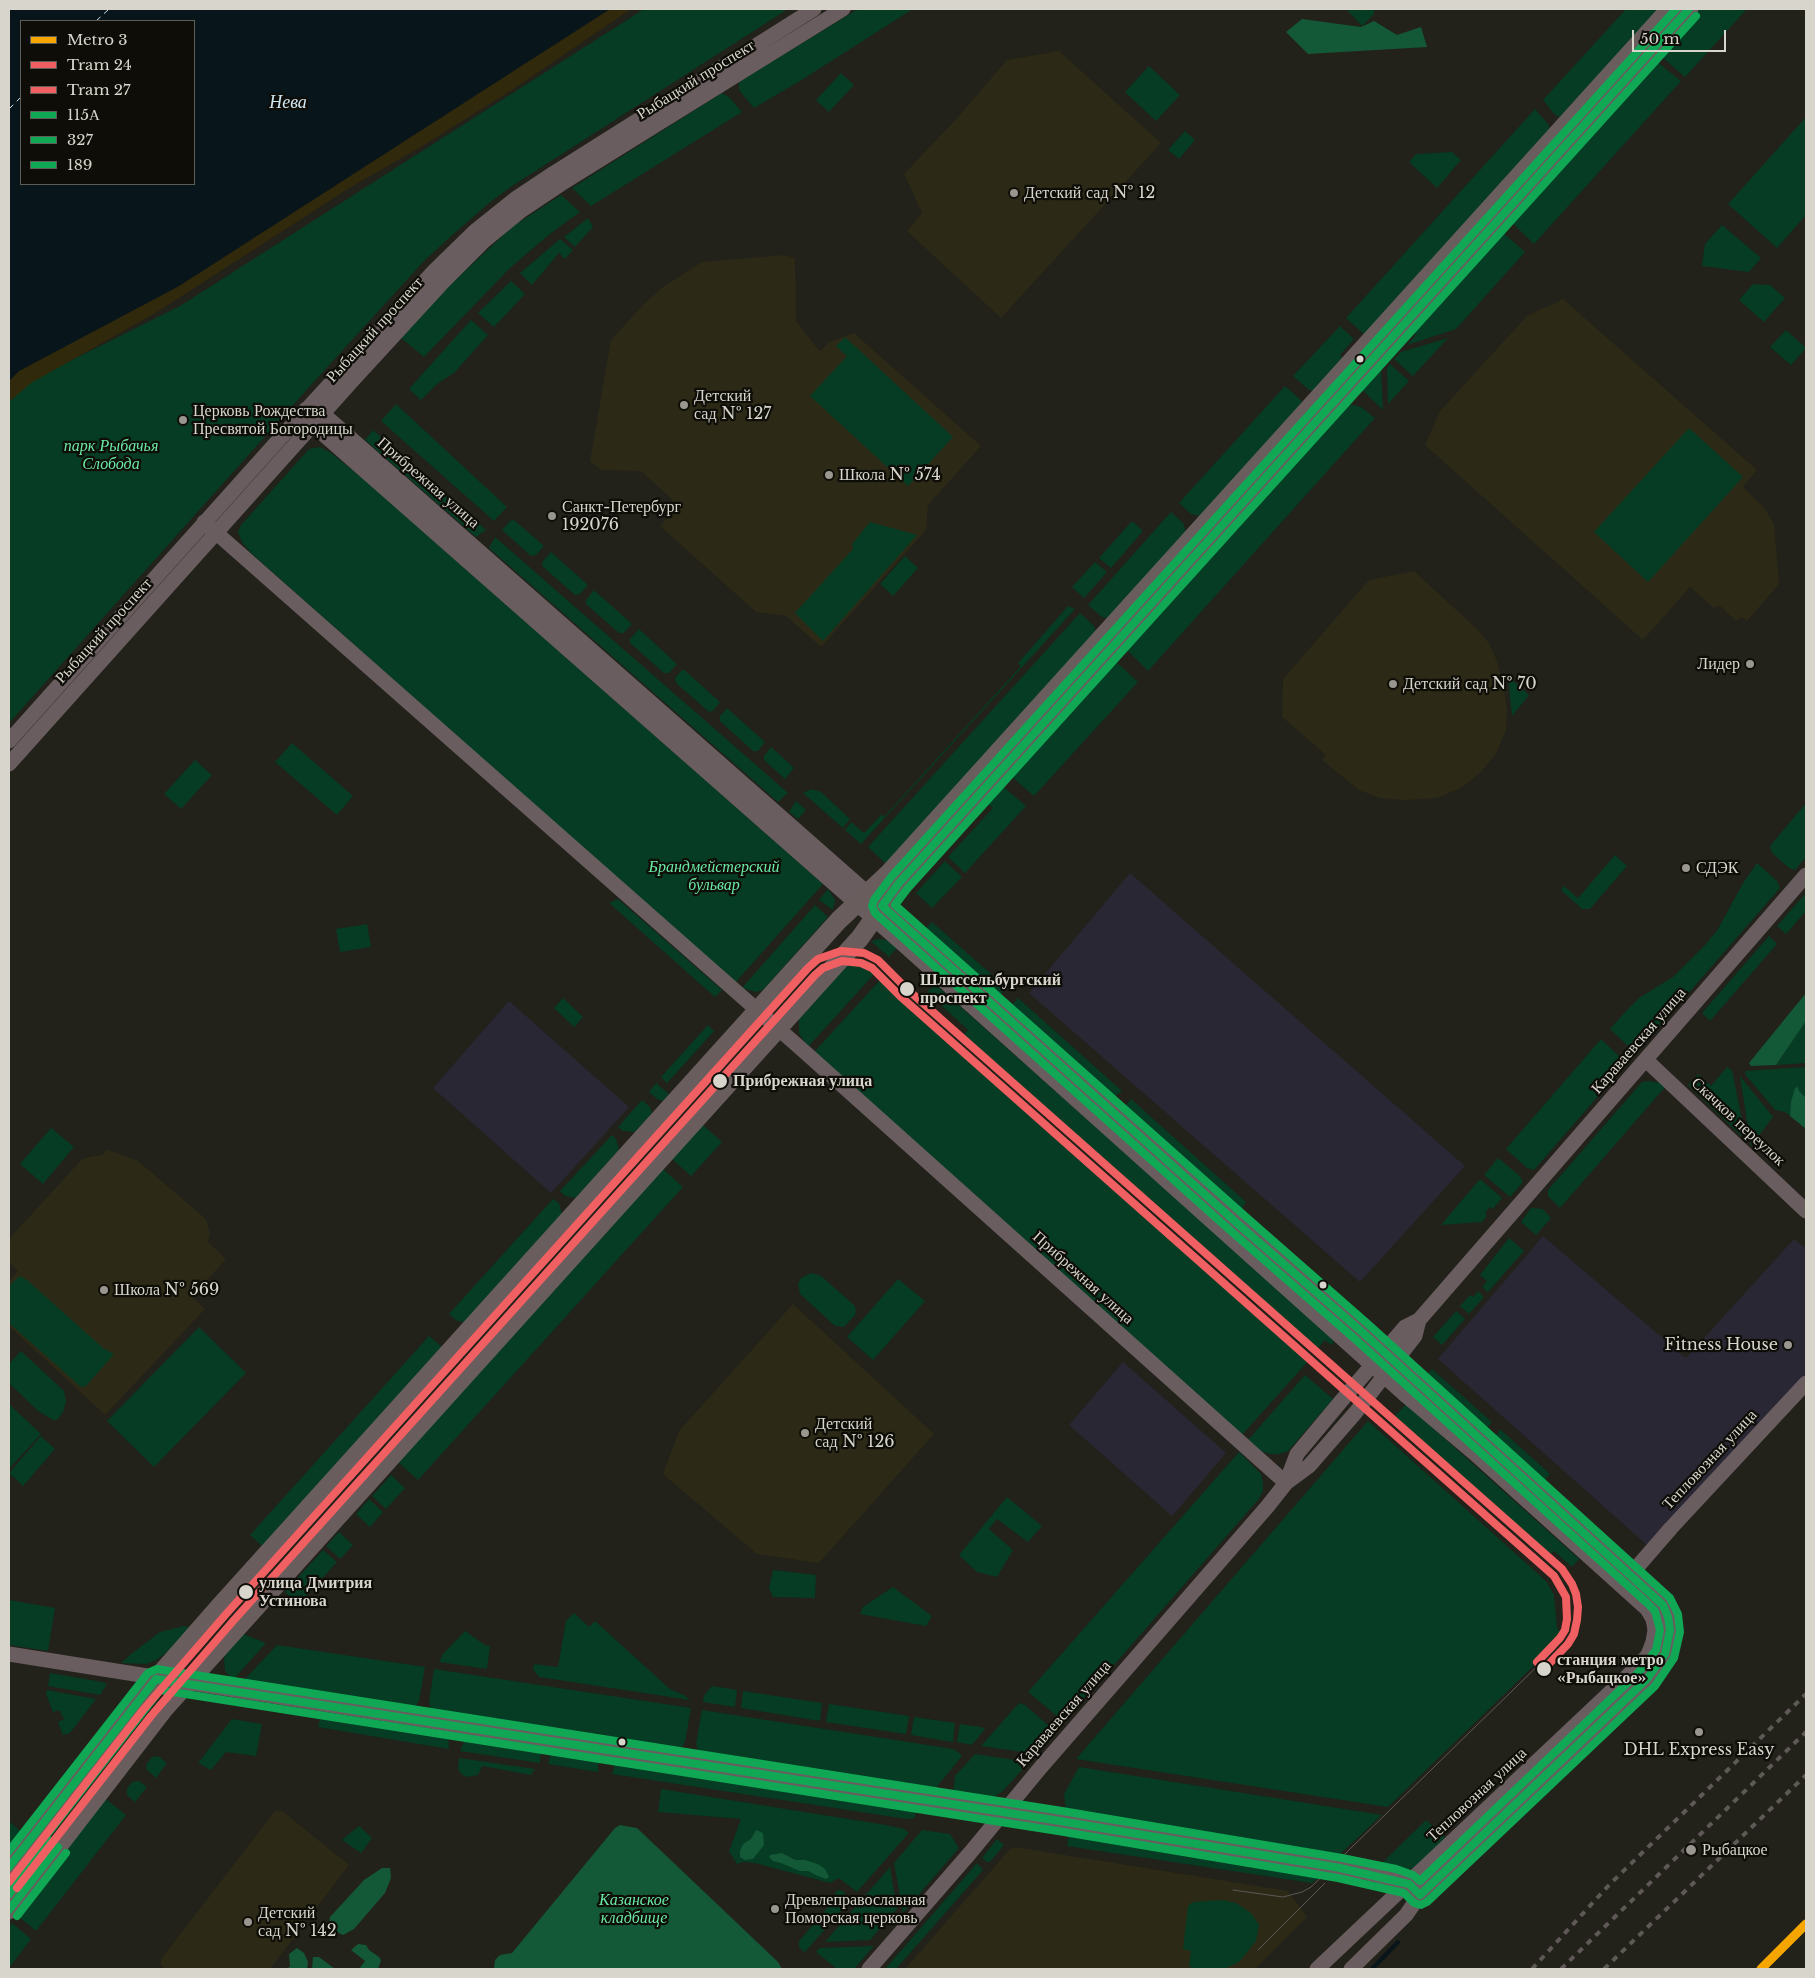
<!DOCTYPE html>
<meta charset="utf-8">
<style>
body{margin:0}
#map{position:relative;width:1815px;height:1978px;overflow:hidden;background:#22211a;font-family:"Libre Baskerville",serif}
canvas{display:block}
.frame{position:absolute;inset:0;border:10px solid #d7d5cc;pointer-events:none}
.legend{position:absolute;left:20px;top:20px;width:175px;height:165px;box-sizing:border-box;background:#0e0d07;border:1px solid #5e5d56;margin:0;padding:6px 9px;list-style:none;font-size:15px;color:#d7d5cc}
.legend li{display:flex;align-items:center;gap:10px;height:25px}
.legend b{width:25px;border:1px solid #5e5d56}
.scale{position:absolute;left:1632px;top:30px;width:94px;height:22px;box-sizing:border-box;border:2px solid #d7d5cc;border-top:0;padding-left:6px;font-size:15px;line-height:18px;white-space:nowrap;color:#d7d5cc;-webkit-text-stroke:4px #0e0d07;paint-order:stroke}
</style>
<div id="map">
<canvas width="1815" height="1978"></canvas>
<div class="frame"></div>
<ul class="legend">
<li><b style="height:6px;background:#f7a600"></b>Metro 3</li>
<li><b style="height:6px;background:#f06062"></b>Tram 24</li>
<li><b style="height:6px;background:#f06062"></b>Tram 27</li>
<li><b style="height:6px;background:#10a855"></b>115А</li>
<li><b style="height:6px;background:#10a855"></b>327</li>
<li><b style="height:6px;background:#10a855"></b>189</li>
</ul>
<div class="scale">50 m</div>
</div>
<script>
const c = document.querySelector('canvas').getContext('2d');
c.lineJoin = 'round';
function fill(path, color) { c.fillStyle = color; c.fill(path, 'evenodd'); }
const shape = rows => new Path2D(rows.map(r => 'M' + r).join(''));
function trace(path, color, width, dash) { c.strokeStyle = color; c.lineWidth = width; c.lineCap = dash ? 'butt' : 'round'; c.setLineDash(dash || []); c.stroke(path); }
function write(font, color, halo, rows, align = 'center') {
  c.font = font + ' "Libre Baskerville",serif'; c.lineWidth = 4.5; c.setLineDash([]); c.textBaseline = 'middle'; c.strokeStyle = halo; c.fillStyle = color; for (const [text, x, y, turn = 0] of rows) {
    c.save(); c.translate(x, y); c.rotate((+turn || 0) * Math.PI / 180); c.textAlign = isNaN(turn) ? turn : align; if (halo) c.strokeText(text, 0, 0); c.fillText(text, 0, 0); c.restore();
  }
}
const commercial = shape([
 [1130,873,1465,1166,1360,1282,1029,993],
 [509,1001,629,1107,551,1193,433,1088],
 [1543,1236,1686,1358,1794,1239,1806,1249,1806,1373,1647,1545,1438,1359],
 [1123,1362,1226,1453,1172,1516,1069,1425]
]);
const built = shape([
 [1059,51,1161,143,1001,318,907,231,922,213,904,174,957,118,1007,60],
 [785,255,795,259,796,321,818,349,821,351,829,342,854,333,981,446,928,505,926,530,821,647,786,616,756,612,660,526,678,505,641,471,601,470,590,461,611,340,643,305,663,287,702,262],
 [1563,299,1757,470,1743,487,1766,510,1774,524,1779,584,1747,621,1742,617,1736,621,1720,606,1714,608,1690,587,1643,640,1425,445,1440,411,1527,316],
 [1414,571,1478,630,1489,643,1497,661,1504,689,1507,711,1506,731,1495,755,1480,773,1461,788,1437,798,1405,800,1380,798,1359,790,1322,760,1326,755,1282,717,1283,679,1369,580],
 [107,1149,138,1161,206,1219,210,1234,208,1242,226,1259,192,1297,205,1309,105,1415,9,1326,9,1282,18,1271,9,1262,9,1239,83,1158,102,1155],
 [793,1304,934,1434,819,1563,757,1554,663,1474,679,1431],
 [275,1811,282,1811,349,1865,270,1969,166,1969,161,1965,161,1959],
 [1015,1847,1288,1891,1307,1917,1255,1969,905,1969,1010,1849]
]);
const green = shape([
 [644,9,788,9,512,186,489,203,449,238,425,260,311,385,9,723,9,401,30,381,180,306],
 [858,9,913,9,800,81,754,108,739,90,739,82],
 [1346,9,1374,9,1374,14,1362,26],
 [1626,9,1659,9,1560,117,1555,115,1543,100],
 [1700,9,1747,9,1685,77,1662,57,1692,24,1689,21],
 [1655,60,1681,81,1534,244,1509,220],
 [1149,66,1180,95,1156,121,1125,92],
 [841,73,854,85,829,112,816,100],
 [722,93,729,97,742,112,591,206,572,188],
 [1535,109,1548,124,1550,129,1365,335,1346,318],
 [1806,117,1806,215,1777,248,1728,204],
 [1185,131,1195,140,1179,159,1168,150],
 [1452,152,1461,160,1437,188,1409,162,1416,154],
 [561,195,580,212,550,234,510,268,424,357,401,338,449,286,512,227],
 [588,218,593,227,575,247,564,237],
 [1722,225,1761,258,1749,272,1702,266,1705,244],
 [1500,230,1525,252,1456,329,1407,345,1416,335,1411,329],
 [560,239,573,250,565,259,559,253,532,285,520,273],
 [511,281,525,294,494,327,478,313],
 [1753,284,1770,285,1785,298,1764,322,1739,300],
 [471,320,488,335,454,373,437,384,421,400,409,389],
 [1340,326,1354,339,1340,355,1343,359,1314,391,1309,390,1293,376],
 [1786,330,1806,348,1791,365,1770,347],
 [845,337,953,437,908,486,810,396,847,356,836,346],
 [1448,338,1413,376,1394,359,1401,352],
 [1390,364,1409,381,1388,404,1387,368],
 [1379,365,1381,368,1383,410,1359,387],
 [1285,386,1301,400,1303,403,1201,516,1191,514,1179,503],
 [1344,403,1361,407,1375,418,1148,671,1124,647],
 [396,404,507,507,494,521,381,421],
 [1689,428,1743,477,1648,582,1594,532],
 [373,430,486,530,476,537,365,440],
 [320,447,331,453,361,477,823,884,735,983,251,553,242,542,238,532,241,525,309,449],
 [1171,512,1183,523,1186,532,1108,619,1102,617,1088,605],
 [514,520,544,546,536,555,531,556,502,530,510,521],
 [1132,521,1143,531,1111,568,1099,558],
 [870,522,917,535,823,641,795,613,853,549,852,544],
 [495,537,788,793,778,802,489,548],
 [551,552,588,585,580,594,575,595,542,566,543,561],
 [905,556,918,568,893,596,880,584],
 [1095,562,1107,572,1084,598,1072,587],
 [594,590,632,624,624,633,619,633,586,604,586,600],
 [1068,606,1075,609,861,844,845,830,851,822,864,833,882,814,884,817,1021,666,1018,663],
 [1080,613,1094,626,1096,632,886,864,868,847],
 [639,629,677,664,669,673,664,673,630,643,630,639],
 [1113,659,1138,682,1034,796,1012,777,1011,773],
 [683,669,720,702,713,711,709,712,676,683,675,678],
 [1508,676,1529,695,1512,716],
 [727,708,765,742,758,751,753,751,720,721,720,716],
 [292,743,353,796,337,815,275,762],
 [771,747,794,768,785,779,764,760,764,756],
 [195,760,212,775,181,809,164,794],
 [1000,784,1026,806,965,873,948,857,993,808,985,801],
 [812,789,821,792,850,819,843,828,803,793],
 [796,801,806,810,798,819,789,812],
 [1806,803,1806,857,1795,870,1789,868,1772,853,1770,846],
 [1615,855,1627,866,1590,909,1582,909,1561,890,1564,886,1578,898],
 [945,861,962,877,932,908,916,893],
 [1757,863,1777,881,1780,888,1638,1051,1630,1048,1610,1029,1627,1010,1639,998,1673,977,1705,945,1718,929,1743,883],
 [828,889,835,900,833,910,819,900],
 [1806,893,1806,911,1786,934,1777,926],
 [618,899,722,990,715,997,609,903],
 [815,905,828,917,763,990,756,992,742,988],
 [932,922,1007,988,1001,994,995,996,924,930],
 [367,924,371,947,340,952,336,929],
 [1769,936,1777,944,1710,1021,1702,1013],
 [879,939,886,940,897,948,889,957,871,941],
 [847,965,861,966,875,973,808,1047,799,1033,799,1019],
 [882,978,1311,1358,1242,1435,814,1052],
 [935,984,1335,1340,1331,1345,1325,1340,1317,1349,964,1035,968,1030,927,992],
 [563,998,583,1017,574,1027,554,1008],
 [1018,998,1122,1091,1111,1099,1012,1011,1013,1004],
 [1806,1021,1806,1063,1776,1065],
 [708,1025,714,1031,667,1083,661,1077],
 [1601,1039,1621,1058,1625,1065,1534,1170,1527,1168,1506,1149],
 [1727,1067,1732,1070,1744,1131,1741,1136,1688,1085,1698,1074,1711,1086],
 [1806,1067,1806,1098,1799,1091,1790,1111,1790,1116,1785,1112,1775,1110,1745,1074,1746,1071],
 [1740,1076,1773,1117,1751,1146],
 [1649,1081,1662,1083,1666,1086,1560,1208,1548,1196,1548,1190,1642,1082],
 [656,1083,669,1094,663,1101,657,1099,649,1092],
 [1131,1099,1246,1202,1239,1214,1124,1111,1126,1105],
 [642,1100,650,1107,652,1113,635,1132,623,1131,618,1127],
 [703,1125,722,1142,691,1176,672,1159],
 [51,1128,74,1147,43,1184,20,1164],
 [612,1135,616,1139,619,1150,576,1198,565,1196,560,1191],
 [1498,1158,1520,1176,1523,1182,1510,1197,1484,1175],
 [663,1169,683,1187,418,1480,398,1462],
 [1480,1179,1502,1198,1493,1209,1490,1207,1485,1213,1487,1216,1482,1222,1441,1225],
 [553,1199,559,1203,562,1214,464,1322,457,1321,449,1314],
 [1531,1208,1543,1209,1551,1218,1536,1235,1521,1222],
 [1509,1238,1524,1251,1488,1292,1482,1287,1487,1281,1480,1275],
 [811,1273,821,1276,854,1305,856,1310,855,1315,844,1327,835,1326,800,1294,798,1284,801,1278],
 [20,1276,27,1280,103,1348,114,1354,86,1386,81,1387,9,1323,9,1286],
 [898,1279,925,1301,873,1360,847,1337],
 [1478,1291,1484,1297,1469,1314,1460,1306,1470,1295,1473,1297],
 [1456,1311,1465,1319,1442,1345,1433,1337],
 [199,1327,246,1373,154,1467,107,1421],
 [429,1336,442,1347,262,1546,250,1535],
 [21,1351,64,1391,66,1402,63,1412,57,1420,53,1420,38,1411,9,1383,9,1364],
 [1432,1369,1492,1422,1487,1428,1481,1430,1424,1378],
 [1305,1375,1333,1399,1288,1451,1280,1454,1270,1454,1261,1451,1248,1440],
 [9,1404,41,1434,9,1469],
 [1406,1404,1579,1559,1572,1567,1554,1551,1549,1555,1395,1416],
 [1368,1421,1547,1582,1554,1595,1557,1628,1561,1633,1552,1648,1388,1807,1076,1759],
 [1500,1429,1550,1474,1545,1480,1510,1455,1493,1441],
 [41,1436,55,1449,23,1486,9,1473],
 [1239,1452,1261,1474,1263,1483,1263,1491,1258,1500,1065,1721,1058,1717,1028,1692],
 [391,1475,405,1488,386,1509,372,1496],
 [1007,1497,1042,1526,1028,1542,997,1519,989,1529,1013,1550,997,1577,977,1572,959,1555],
 [369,1499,383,1512,370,1527,356,1514],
 [339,1532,353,1545,340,1559,326,1546],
 [323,1550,337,1562,299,1604,285,1592],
 [773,1570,816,1575,815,1598,773,1597,769,1588],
 [893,1587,932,1616,926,1626,860,1614,863,1607],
 [9,1600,55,1608,48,1651,9,1645],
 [574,1613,589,1627,595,1621,670,1689,684,1695,690,1700,539,1677,533,1669,534,1664,558,1667,566,1621],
 [184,1626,190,1627,166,1653,156,1660,146,1664,121,1663,131,1654,160,1632],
 [465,1631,485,1645,490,1646,487,1669,439,1662,443,1654],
 [243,1634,266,1643,233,1680,225,1671,224,1659,226,1653],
 [277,1645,425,1667,419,1701,414,1708,242,1682],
 [434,1669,691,1708,685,1742,680,1750,432,1712,429,1702],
 [50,1673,102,1682,107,1684,100,1695,48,1686],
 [712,1686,737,1690,735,1707,703,1702,704,1696],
 [47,1690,96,1699,70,1733,63,1735,58,1722,64,1719,59,1710,53,1712,46,1694],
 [743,1691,822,1703,820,1721,741,1708],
 [1019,1703,1025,1705,1056,1732,1036,1754,981,1746],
 [829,1704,909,1716,906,1734,826,1722],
 [702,1710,953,1749,958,1752,962,1756,934,1790,699,1753,696,1744],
 [321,1715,448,1735,449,1749,318,1727],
 [914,1717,955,1723,953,1742,911,1735],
 [232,1719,262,1724,256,1756,226,1752,211,1770,198,1763],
 [960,1724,981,1727,985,1729,972,1745,957,1742],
 [466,1737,541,1749,540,1763,460,1751],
 [553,1751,598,1758,598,1772,548,1764,550,1756],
 [975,1754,1029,1762,1003,1791,995,1796,984,1798,953,1793,955,1776],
 [158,1756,167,1763,156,1778,147,1770,146,1765,152,1757],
 [459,1758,535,1769,531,1775,482,1766,478,1775,467,1777,461,1774,458,1768],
 [616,1761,916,1808,915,1818,907,1819,612,1774],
 [1079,1767,1382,1815,1338,1856,1066,1811,1064,1794],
 [139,1781,147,1787,135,1802,127,1795,127,1789,132,1782],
 [661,1789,886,1825,904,1829,908,1832,908,1834,857,1892,839,1878,830,1883,755,1863,743,1862,737,1864,729,1851,741,1819,658,1812],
 [106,1799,126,1815,36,1931,19,1917,17,1912],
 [1426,1820,1446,1838,1416,1868,1403,1870,1379,1866],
 [10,1822,23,1833,9,1851,9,1823],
 [359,1826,372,1838,361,1853,342,1840],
 [922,1830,950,1834,959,1848,903,1913,894,1863],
 [1069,1834,1320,1876,1312,1883,1067,1846],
 [997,1839,1004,1845,990,1862,987,1862,982,1858],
 [977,1863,983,1870,896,1969,885,1969],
 [890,1867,897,1909,870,1940,825,1942],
 [840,1890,844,1892,848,1903,805,1952,803,1951,799,1947,799,1941,833,1901,836,1891],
 [1223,1900,1236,1903,1251,1913,1259,1925,1256,1941,1239,1962,1224,1969,1195,1969,1189,1966,1191,1951,1183,1949,1188,1906,1193,1902],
 [12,1923,31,1939,9,1968,9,1927],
 [874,1946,854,1969,837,1969,816,1952,819,1948]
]);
const forest = shape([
 [1302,19,1361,27,1374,21,1397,35,1421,27,1427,47,1308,54,1286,32],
 [1806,993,1806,1021,1776,1065,1751,1066,1749,1063],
 [1798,1087,1799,1091,1806,1098,1806,1129,1790,1116,1791,1102,1795,1088],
 [620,1825,637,1828,778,1962,782,1969,494,1969,495,1960,500,1955,512,1953,615,1828],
 [756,1830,763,1833,764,1845,753,1859,745,1860,740,1857,740,1851,743,1844,751,1839],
 [782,1853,795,1860,805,1860,818,1864,825,1869,829,1877,826,1879,818,1876,808,1871,800,1871,781,1863,773,1861,769,1857,770,1855],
 [382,1868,390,1868,391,1878,385,1893,354,1929,343,1935,336,1932,329,1924,330,1917,364,1880],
 [358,1944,366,1945,369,1950,379,1957,381,1960,378,1969,359,1969,365,1961,351,1950],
 [297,1948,304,1953,308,1962,307,1969,283,1969,290,1967,289,1954],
 [313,1957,319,1957,335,1969,312,1969]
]);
const sand = shape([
 [610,9,631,9,515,88,419,148,351,187,157,312,31,383,9,402,9,381,19,371,179,286]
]);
const water = shape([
 [9,9,610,9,179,286,19,371,9,381],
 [21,21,194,21,194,184,21,184]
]);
const stream = shape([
 [1372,1969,1398,1942]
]);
const ferry = shape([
 [96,21,109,9],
 [9,109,21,97]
]);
const minor = shape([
 [306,409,323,414,882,906,1239,1225,1362,1332,1663,1605,1668,1617,1670,1630,1668,1641,1665,1654,1647,1679,1420,1895,1406,1915,1351,1969],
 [306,409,313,425,905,946,1404,1394,1474,1453,1647,1609,1653,1619,1655,1630,1653,1642,1648,1655,1638,1666,1317,1969],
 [204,522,807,1054,1286,1483],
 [9,741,284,434,434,271,475,231,515,199,554,173,814,9],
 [9,764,352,381,444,281,484,241,522,210,561,184,843,9],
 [1646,1060,1806,1211],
 [1286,1483,1297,1454,1342,1400,1405,1327,1419,1320,1806,875],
 [1625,1581,1671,1528,1806,1383],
 [9,1654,1060,1821,1363,1872,1393,1879,1409,1884,1414,1889],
 [869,1969,970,1853,1041,1767,1267,1507,1286,1483,1309,1466,1356,1412,1415,1336,1419,1320]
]);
const major = shape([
 [9,1867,156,1679,220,1606,839,920,888,874,1670,9],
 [9,1910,164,1709,839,961,860,938,899,883,1689,9]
]);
const tram = shape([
 [1233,1890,1283,1897,1302,1892,1311,1887,1554,1650,1561,1640,1569,1618,1567,1596,1557,1575,1535,1554],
 [1258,1950,1325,1883]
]);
const rail = shape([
 [1532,1969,1610,1884,1806,1694],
 [1561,1969,1806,1732],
 [1604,1969,1806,1775]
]);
const bus1 = shape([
 [9,1867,156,1679,1060,1821,1340,1868,1409,1884,1420,1895,1647,1679,1665,1654,1670,1630,1668,1617,1663,1605,1362,1332,1239,1225,882,906,899,883,1689,9],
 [9,1910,58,1847]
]);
const bus2 = shape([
 [17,1873,160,1690,1058,1831,1338,1878,1404,1893,1414,1903,1421,1905,1427,1902,1655,1686,1674,1658,1680,1632,1678,1614,1670,1598,1369,1325,1246,1217,895,905,907,889,1696,16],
 [17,1916,66,1853]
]);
const bus3 = shape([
 [9,1851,148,1673,157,1669,1062,1811,1342,1858,1396,1869,1413,1875,1420,1881,1639,1672,1656,1650,1660,1630,1655,1611,1647,1603,1355,1339,1232,1232,875,913,872,906,874,900,892,876,1676,9],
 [9,1894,50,1841]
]);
const tram1 = shape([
 [9,1882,143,1710,227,1613,808,968,818,959,841,951,864,953,878,960,907,989,1562,1569,1572,1584,1576,1594,1578,1607,1577,1620,1574,1634,1568,1644,1544,1669]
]);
const tram2 = shape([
 [17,1888,151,1716,234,1620,815,975,823,968,842,961,861,963,872,968,900,996,1554,1576,1566,1597,1567,1619,1565,1630,1560,1638,1537,1662]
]);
const metro1 = shape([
 [1761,1969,1806,1924]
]);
const markers = [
 [1014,193,5,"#98968e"],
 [1360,359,4.5,"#d7d5cc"],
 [684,405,5,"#98968e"],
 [183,420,5,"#98968e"],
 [829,475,5,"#98968e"],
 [552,516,5,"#98968e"],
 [1750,664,5,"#98968e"],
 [1393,684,5,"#98968e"],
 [1686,868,5,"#98968e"],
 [907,989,8,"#d7d5cc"],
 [720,1081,8,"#d7d5cc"],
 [1323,1285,4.5,"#d7d5cc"],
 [104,1290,5,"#98968e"],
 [1788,1345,5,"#98968e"],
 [805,1433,5,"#98968e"],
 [246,1592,8,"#d7d5cc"],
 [1544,1669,8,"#d7d5cc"],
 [1699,1732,5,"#98968e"],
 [622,1742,4.5,"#d7d5cc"],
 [1691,1850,6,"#98968e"],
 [775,1909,5,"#98968e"],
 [248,1922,5,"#98968e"]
];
const streetNames = [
 ["Рыбацкий проспект",696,80,-32],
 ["Рыбацкий проспект",375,330,-48],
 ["Прибрежная улица",428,483,41],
 ["Рыбацкий проспект",104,631,-48],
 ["Караваевская улица",1639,1041,-49],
 ["Скачков переулок",1738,1122,43],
 ["Прибрежная улица",1083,1278,42],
 ["Тепловозная улица",1710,1460,-47],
 ["Караваевская улица",1064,1714,-49],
 ["Тепловозная улица",1477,1795,-43]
];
const poiNames = [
 ["Детский сад № 12",1024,193],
 ["Детский",694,396],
 ["сад № 127",694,414],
 ["Церковь Рождества",193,411],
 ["Пресвятой Богородицы",193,429],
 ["Школа № 574",839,475],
 ["Санкт-Петербург",562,507],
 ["192076",562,525],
 ["Лидер",1740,664,"right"],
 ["Детский сад № 70",1403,684],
 ["СДЭК",1696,868],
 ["Школа № 569",114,1290],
 ["Fitness House",1778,1345,"right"],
 ["Детский",815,1424],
 ["сад № 126",815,1442],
 ["DHL Express Easy",1699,1750,"center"],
 ["Рыбацкое",1702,1850],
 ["Древлеправославная",785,1900],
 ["Поморская церковь",785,1918],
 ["Детский",258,1913],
 ["сад № 142",258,1931]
];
const parkNames = [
 ["парк Рыбачья",111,446],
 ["Слобода",111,464],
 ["Брандмейстерский",714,867],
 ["бульвар",714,885],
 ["Казанское",634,1900],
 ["кладбище",634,1918]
];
const stopNames = [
 ["Шлиссельбургский",920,980],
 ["проспект",920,998],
 ["Прибрежная улица",733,1081],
 ["улица Дмитрия",259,1583],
 ["Устинова",259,1601],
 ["станция метро",1557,1660],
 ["«Рыбацкое»",1557,1678]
];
const waterNames = [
 ["Нева",288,103]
];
fill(commercial, '#2a2735');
fill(built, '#2c2a16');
fill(green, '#053c23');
fill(forest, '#135937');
fill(sand, '#31290b');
fill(water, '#08151a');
trace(stream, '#08151a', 4);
trace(ferry, '#cfe8f2', 1, [6, 5]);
trace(minor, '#695d60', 15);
trace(major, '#695d5e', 19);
trace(tram, '#5e5856', 1);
trace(rail, '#5e5856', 4, [6, 6]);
trace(bus1, '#10a855', 8);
trace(bus2, '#10a855', 8);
trace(bus3, '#10a855', 8);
trace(tram1, '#f06062', 8);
trace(tram2, '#f06062', 8);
trace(metro1, '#f7a600', 9);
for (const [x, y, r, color] of markers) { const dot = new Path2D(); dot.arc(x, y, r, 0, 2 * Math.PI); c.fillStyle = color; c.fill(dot); trace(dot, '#0e0d07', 2); }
write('16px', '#d7d5cc', '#0e0d07', streetNames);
write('16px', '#d7d5cc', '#0e0d07', poiNames, 'left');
write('italic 16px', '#6aeaa5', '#0e0d07', parkNames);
write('bold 16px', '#d7d5cc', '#0e0d07', stopNames, 'left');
write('italic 18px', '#cfe8f2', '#0e0d07', waterNames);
</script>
